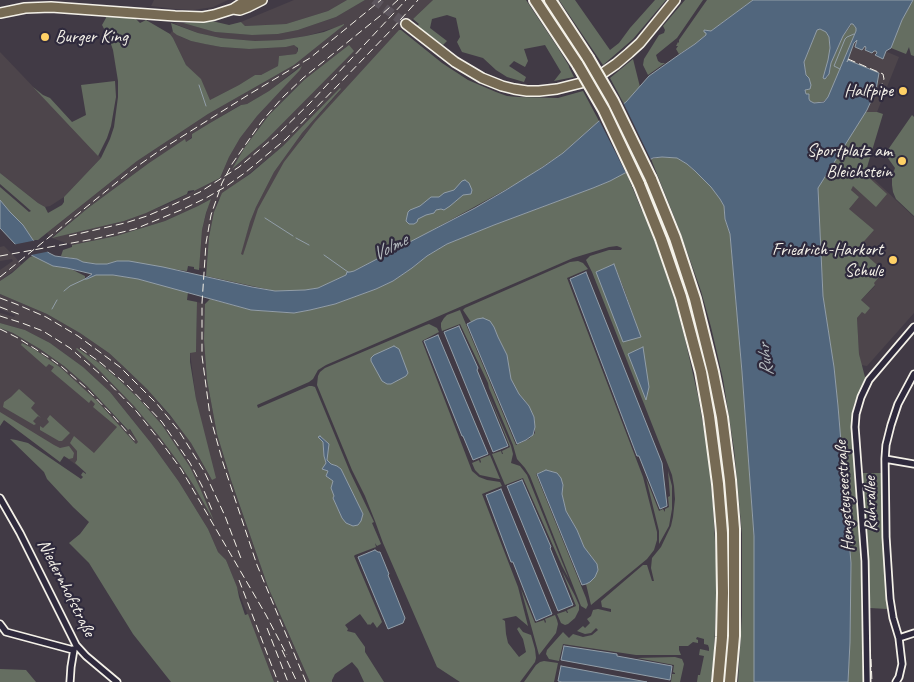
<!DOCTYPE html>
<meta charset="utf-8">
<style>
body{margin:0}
canvas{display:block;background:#413a45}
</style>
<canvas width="914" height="682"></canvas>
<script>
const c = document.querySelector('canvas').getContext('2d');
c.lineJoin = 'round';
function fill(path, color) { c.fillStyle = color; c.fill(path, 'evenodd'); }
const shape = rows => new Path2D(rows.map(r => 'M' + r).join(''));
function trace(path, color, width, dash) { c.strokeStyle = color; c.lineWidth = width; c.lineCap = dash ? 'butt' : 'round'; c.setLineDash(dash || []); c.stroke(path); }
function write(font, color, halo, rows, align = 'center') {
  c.font = font + ' Caveat,sans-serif'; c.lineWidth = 4.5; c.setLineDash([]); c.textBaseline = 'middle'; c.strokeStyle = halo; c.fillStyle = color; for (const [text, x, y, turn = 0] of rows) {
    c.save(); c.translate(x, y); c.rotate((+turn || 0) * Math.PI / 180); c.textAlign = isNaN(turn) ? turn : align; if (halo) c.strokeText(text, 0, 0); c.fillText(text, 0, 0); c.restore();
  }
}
const built = shape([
 [154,0,228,0,213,7,193,10,175,9,151,6],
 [294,0,347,0,328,11,286,24,245,26,241,22],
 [365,0,433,0,413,19,403,26,347,87,301,139,246,246,243,256,240,255,250,222,256,207,274,172,302,133,341,90,283,146,240,181,217,201,209,237,206,269,199,268,200,255,202,230,210,199,198,206,165,221,116,236,72,245,52,238,47,233,137,161,208,114,294,65,344,25,306,36,281,40,255,41,221,38,198,33,173,23,183,23,216,32,252,35,278,34,298,30,336,17],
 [354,50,266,140,233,168,256,132,269,115,293,90,304,80],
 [300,66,286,85,257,116,240,138,229,157,220,178,168,204,124,221,52,237,88,208,149,163,184,140,186,142,192,137,192,134,210,123,240,105,247,104,269,91],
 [172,31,181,37,191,41,221,47,249,49,286,47,294,45,296,46,298,51,296,54,279,56,278,66,261,75,255,75,239,85,210,100,201,80,186,65,173,38,170,34],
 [854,38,899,57,877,112,865,112,876,90,877,83,835,66],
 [0,52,101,158,64,197,50,206,45,207,38,203,0,173],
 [866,172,914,217,914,313,867,366,861,365,859,354,857,318,862,312,870,308,861,300,875,286,858,248,849,209,859,197,850,189],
 [4,246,16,258,21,265,0,281,0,270,13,261,12,259,0,261,0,247],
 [0,294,47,314,80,333,109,353,122,365,147,389,181,429,191,443,212,480,196,399,190,352,196,352,197,302,205,304,204,340,207,380,217,434,231,480,268,587,310,682,274,682,226,560,218,552,208,529,179,482,151,443,127,413,110,392,83,367,50,343,25,330,0,323,0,313,14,317,15,315,0,309],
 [0,328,13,333,40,349,64,366,87,386,127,430,129,429,139,442,136,444,122,429,82,469,64,456,60,462,4,420,0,426]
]);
const green = shape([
 [347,0,365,0,336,17,298,30,278,34,252,35,215,32,183,23,212,21,229,25,241,22,245,26,286,24,328,11],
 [433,0,526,0,558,48,569,66,569,67,574,77,554,81,561,72,545,45,524,49,528,61,525,67,514,61,509,66,526,77,524,82,507,77,496,70,483,58,462,52,457,42,460,37,456,18,447,15,432,19,430,28,447,41,443,45,417,26,419,24,413,19],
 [559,0,575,0,610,50,619,43,630,28,655,0,666,0,633,39,603,65],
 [685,0,703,0,677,38,656,55,658,61,661,63,665,63,648,75,643,65,644,59,659,35,664,33,665,30,663,26],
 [707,0,753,0,711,31,706,33,706,35,695,44,679,54,676,49,678,46,676,46,678,42,679,43,679,40],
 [913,0,914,0,914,56,911,55,909,47,906,54,891,48,902,20],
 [105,15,134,17,140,23,146,20,170,34,173,38,186,65,201,79,210,100,239,85,255,75,261,75,278,66,279,56,296,54,298,51,298,48,294,45,286,47,249,49,221,47,205,44,191,41,177,35,173,32,171,23,198,33,221,38,255,41,281,40,306,36,324,32,344,24,344,25,294,65,208,114,137,161,38,240,33,240,23,225,10,212,0,200,0,187,29,212,31,211,22,203,0,184,0,173,38,203,45,207,48,213,62,205,64,202,64,197,101,158,110,139,114,127,118,97,118,81,113,50,109,38,102,25,106,18],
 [852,24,853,24,856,28,856,31,828,98,824,101,814,103,810,101,806,94,805,90,810,89,810,88,809,78,806,75,804,62,817,30,820,29,826,32,829,37,830,48,827,78,830,70,831,63,843,36],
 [399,30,401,30,442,63,468,80,496,92,507,96,518,97,558,98,583,91,599,121,563,153,523,180,418,238,346,275,318,288,305,290,275,291,206,276,209,237,214,212,222,193,250,174,283,146,340,88,341,89,302,133,274,172,256,207,250,222,241,254,243,255,258,209,284,162,315,122],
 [349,45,354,51,266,140,232,169,245,147,269,115,304,80],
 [633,59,640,87,624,104,610,78],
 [302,66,300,70,257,116,240,138,229,157,220,178,194,191,194,190,188,191,187,194,146,213,124,221,52,238,88,208,149,163,185,139,186,142,192,138,192,134,210,123,241,105,247,104,269,91],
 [115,81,116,97,111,126,107,138,98,156,33,87,43,95,50,98,72,122,86,115,81,85],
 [865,112,877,112,883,114,865,174,887,194,876,207,853,186,851,190,859,197,849,209,874,230,858,248,884,271,874,283,875,285,861,300,870,308,865,314,862,312,857,318,859,354,866,381,854,404,851,426,857,493,861,576,863,682,848,682,850,642,851,563,838,406,834,367,823,296,818,188],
 [912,115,914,117,914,216,896,199,893,192,892,185,892,177,895,168,885,154],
 [662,157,677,158,687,164,712,187,720,199,724,206,725,219,730,234,742,372,754,536,754,682,738,682,742,615,742,534,734,449,723,379,711,327,701,291,679,229,651,159],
 [626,172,642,211,643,210,661,259,674,298,685,339,698,396,708,452,713,506,716,559,716,605,714,653,711,682,697,682,698,675,700,675,704,656,699,655,700,649,709,651,709,648,708,645,704,644,704,639,697,637,696,639,698,640,698,643,693,642,688,646,679,646,679,650,681,655,636,655,563,644,559,661,549,659,546,654,547,650,563,632,569,638,573,634,583,637,592,635,598,630,596,628,591,633,585,634,577,631,583,626,585,628,590,623,587,619,591,616,593,610,598,609,611,612,611,609,602,607,601,601,643,565,647,565,652,581,654,581,651,568,652,558,661,547,671,526,673,517,675,499,674,486,672,475,592,272,586,260,590,256,609,250,621,250,622,248,617,246,609,247,573,258,326,365,318,370,313,379,309,382,257,405,258,408,309,386,312,386,315,387,350,472,374,522,372,523,381,544,377,546,375,543,376,547,355,555,354,556,382,622,377,628,373,622,370,625,369,624,368,625,360,614,345,625,348,629,347,631,355,633,365,647,365,652,384,682,364,682,358,669,352,662,335,674,332,680,332,682,310,682,268,587,231,480,217,434,207,380,204,340,205,304,210,299,251,310,294,313,310,310,335,304,376,289,393,281,412,268,427,256,447,244,494,225,593,188,610,181],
 [614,264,624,289,641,338,596,272],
 [320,436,329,444,327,460,331,464,337,466,341,469,363,514,342,518,333,498,335,496,333,480,328,471,324,456,323,442],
 [211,199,206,213,202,230,199,270,194,269,194,267,188,266,187,271,186,271,117,261,107,264,96,264,83,262,77,259,61,256,63,250,72,247,72,245,116,236,165,221,198,206],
 [33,256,53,266,67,268,73,270,85,276,85,279,87,279,96,275,113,275,138,279,188,292,187,300,197,302,196,352,190,353,190,362,196,399,216,478,212,480,191,443,170,415,147,389,122,365,109,353,80,333,47,314,0,294,0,281,12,273,30,257],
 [578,261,583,263,588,269,567,278,643,477,657,532,657,540,654,550,647,559,591,605,586,584,590,582,598,570,597,564,584,547,577,530,566,511,562,494,563,485,557,473,546,470,536,474,586,598,588,605,586,609,581,606,530,476,525,468,517,459,513,445,489,388,488,383,460,324,442,331,441,327,441,323,444,318,447,315,460,310,516,445,529,439,535,433,535,427,534,417,529,406,519,394,511,379,507,355,498,337,494,327,477,319,471,322,463,310,465,308,570,262],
 [0,323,25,330,50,343,83,367,110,392,151,443,179,482,208,529,218,552,226,560,237,587,239,597,245,615,248,614,274,682,171,682,133,634,89,563,69,543,80,534,89,522,73,507,47,479,44,472,10,439,16,440,28,443,81,479,83,477,81,475,83,472,86,474,86,473,75,463,77,460,77,451,70,443,74,436,94,453,117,427,93,407,95,404,91,400,89,403,51,371,54,367,49,364,46,367,21,345,22,343,34,349,61,368,97,401,136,444,138,442,130,429,128,430,87,386,64,366,40,349,13,333,0,328],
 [429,324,437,328,439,332,422,341,472,471,479,477,487,480,500,482,502,486,482,494,518,587,528,626,516,616,502,619,505,621,506,634,508,643,519,657,526,652,523,639,517,629,519,627,523,632,531,635,535,649,536,658,535,662,520,682,460,682,437,667,383,543,375,521,365,496,352,470,317,385,318,376,320,372,325,368,426,325],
 [77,348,99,363,118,379,139,399,162,425,190,467,200,488,214,521,194,486,179,463,159,436,134,406,99,370,76,349],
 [19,389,35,403,31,408,41,418,38,416,33,421,36,424,34,425,3,407,4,402,11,397],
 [487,390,511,446,513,454,511,463,520,466,527,475,569,579,562,566,523,478,505,485,492,454,501,451,502,454,503,454,502,451,510,447],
 [0,412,54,445,60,448,69,446,74,453,73,458,69,459,64,456,60,462,4,420,0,426],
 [50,415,70,433,62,441,59,441,40,430,40,426,43,428,49,422,47,419],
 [490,455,500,479,499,479,480,475,475,470,472,463,479,460,480,463,481,462,480,459],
 [668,471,672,486,672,509,669,526,659,544,659,531,646,478,659,511,663,509,665,512,665,509,669,507,668,497,670,496],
 [862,473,883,473,887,609,870,608],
 [562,571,575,596,579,605,579,610,575,618,568,624,565,625,561,623,557,614,566,611,567,613,568,613,567,610,576,606],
 [521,589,535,623,544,620,545,623,546,622,545,619,555,615,557,620,558,624,556,633,539,655],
 [675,657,682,659,684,664,680,682,671,682,672,674,675,674,675,673,673,672,674,665,637,658],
 [544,661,558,663,554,682,524,682,536,665,540,662],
 [0,669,26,670,36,682,0,682]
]);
const water = shape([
 [753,0,913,0,902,20,891,48,886,51,883,59,875,55,877,53,876,51,874,51,872,53,865,50,866,48,865,46,862,50,855,47,857,40,854,43,847,62,848,60,879,73,876,90,867,110,818,188,823,296,834,367,838,406,851,563,850,642,848,682,754,682,754,536,742,372,730,234,725,219,724,206,720,199,711,187,695,171,687,164,677,158,662,157,653,158,610,181,593,188,494,225,447,244,427,256,412,268,393,281,376,289,335,304,310,310,294,313,251,310,138,279,113,275,96,275,87,279,85,279,92,274,67,268,53,266,33,256,15,244,0,228,0,200,10,212,23,225,33,240,49,253,55,256,77,259,83,262,96,264,107,264,117,261,129,261,163,267,252,287,275,291,305,290,318,288,346,275,347,272,350,272,354,271,475,208,506,190,543,167,563,153,599,121,626,102,649,76,680,54,695,44,706,35,706,33,704,32,704,30,711,31,753,0],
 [851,24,853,24,856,28,856,31,828,97,824,102,814,103,810,101,809,99,809,94,806,94,805,90,810,89,811,85,809,78,806,75,804,62,817,30,820,29,826,32,829,37,830,48,828,60,823,78,825,79,829,74,831,63,843,36,851,24],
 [465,180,469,183,472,190,471,194,463,195,450,206,444,210,441,209,436,210,434,213,426,215,418,219,417,222,414,224,409,224,406,221,408,212,410,210,420,206,431,197,439,197,444,193,454,190,462,181,465,180],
 [614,264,641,337,623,342,596,272,614,264],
 [586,272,662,463,667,506,660,509,639,456,637,456,570,279,586,272],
 [483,318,490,321,494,327,498,337,507,355,511,379,519,394,529,406,534,417,535,427,533,435,526,440,517,444,467,324,477,319,483,318],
 [459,326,478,368,477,370,508,446,493,452,444,332,459,326],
 [438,335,488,454,473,460,463,436,462,436,424,341,438,335],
 [394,346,399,349,408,373,406,376,391,384,387,384,382,381,371,361,371,358,374,355,394,346],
 [643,347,649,387,646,400,628,354,643,347],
 [320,436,329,444,327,460,331,464,337,466,341,469,363,514,361,521,358,525,353,526,346,523,342,518,333,498,334,496,331,488,333,481,326,476,328,471,322,469,326,463,324,456,323,442,318,437,320,436],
 [546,470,557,473,561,478,563,485,562,494,566,511,577,530,584,547,597,564,598,570,595,577,590,582,586,584,582,585,537,474,546,470],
 [522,480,551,547,550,548,573,605,558,611,507,486,522,480],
 [501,489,552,614,536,621,513,562,511,562,486,495,501,489],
 [375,550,378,552,380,552,389,574,388,575,405,618,403,623,388,629,358,557,375,550],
 [564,646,617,654,617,656,672,666,670,680,561,660,564,646],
 [561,666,647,682,562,682,558,681,561,666]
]);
const pier = shape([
 [623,102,652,162,627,175,598,118],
 [37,240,51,251,31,255,29,257,12,245]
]);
const stream = shape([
 [840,69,834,66,845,39,847,37,854,34],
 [199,85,206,106],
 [265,218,293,236],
 [296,238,309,245],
 [324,255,348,272],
 [64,291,70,286,85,279],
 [52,309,57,300]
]);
const primaryTunnel = shape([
 [374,0,406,24]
]);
const minor = shape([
 [885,459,914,464],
 [0,498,20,533,76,645,86,656,117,682],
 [0,624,6,632,73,650],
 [899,638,893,618,890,599,886,537,885,459,886,445,891,425,898,404,914,374],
 [70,682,71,667,74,649],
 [867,682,865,561,855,427,856,414,861,397,869,380,914,327],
 [896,682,899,677,902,664,899,638,914,633]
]);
const primary = shape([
 [233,9,240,10,248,7,262,0],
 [0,13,25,8,51,7,175,16,203,17,214,15,233,9,247,0],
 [406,24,455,62,482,78,502,86,514,89,527,91,539,91,557,89,581,83,603,73,616,64,629,53,640,43,675,0]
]);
const motorway = shape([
 [535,0,578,65],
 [550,0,588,58],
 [651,179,675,238,695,299,713,372,722,417,730,480,734,529,734,636,730,682],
 [639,184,661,239,681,297,701,372,709,416,718,484,722,533,723,593,722,637,718,682]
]);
const rail = shape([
 [848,59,883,74,884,79,881,86],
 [69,236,125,223,147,216,168,207,200,192,239,167,277,135,310,103,406,0],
 [0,256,94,239,135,229,181,210,206,198,225,187,246,172,286,139,393,28,418,0],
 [0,277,132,170,159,151,248,95,310,58,381,0],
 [0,298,16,304,46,317,78,336,120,367,157,404,179,431,204,471,225,516,242,561],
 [0,307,21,315],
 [0,316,22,323,43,331,70,348,100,374,137,412,161,442,181,469,266,615,287,655],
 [0,329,18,338,51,359,62,367,86,388,113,416,135,441],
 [80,348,101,363,127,385,162,422,190,463,202,486,212,510],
 [239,580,278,682],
 [267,628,288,682],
 [282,650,297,682],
 [871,659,872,682],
 [306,682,257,565,223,463,210,416,202,356,202,303,206,243,211,215,222,183,232,164,262,121,283,97,303,78,380,16,398,0]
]);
const motorwayBridge = shape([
 [588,58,613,101,651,179],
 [578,65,604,110,639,184]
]);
const markers = [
 [45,37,5,"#ffd166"],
 [903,91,5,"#ffd166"],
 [902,161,5,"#ffd166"],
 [893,260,5,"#ffd166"]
];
const poiNames = [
 ["Burger King",55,37,"left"],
 ["Halfpipe",893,91],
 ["Sportplatz am",892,151],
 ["Bleichstein",892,172],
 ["Friedrich-Harkort",883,250],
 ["Schule",883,271]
];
const streetNames = [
 ["Hengsteyseestraße",845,496,-94],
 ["Ruhrallee",871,504,-91],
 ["Niedernhofstraße",66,588,63]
];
const waterNames = [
 ["Volme",390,248,-28],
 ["Ruhr",766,360,-96]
];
fill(built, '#4d454b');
fill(green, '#656e61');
fill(water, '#51667d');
trace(water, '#929ea8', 1);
fill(pier, '#413a45');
trace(stream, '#929ea8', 1);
trace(primaryTunnel, '#5c555d', 9, [9, 4.5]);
trace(minor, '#f4f1e8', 9);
trace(primary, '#f4f1e8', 12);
trace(motorway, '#f4f1e8', 14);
trace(minor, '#2f2a3d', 5.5);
trace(primary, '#766a54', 9);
trace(motorway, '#766a54', 10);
trace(rail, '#f4f1e8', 1, [8, 4]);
trace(motorwayBridge, '#f4f1e8', 14, []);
trace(motorwayBridge, '#766a54', 10);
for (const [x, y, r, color] of markers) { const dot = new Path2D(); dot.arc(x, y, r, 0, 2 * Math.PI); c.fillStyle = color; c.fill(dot); trace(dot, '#2f2a3d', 2); }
write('18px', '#f4f1e8', '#2f2a3d', poiNames, 'right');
write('18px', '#f4f1e8', '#2f2a3d', streetNames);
write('italic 19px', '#b3b9bd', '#2f2a3d', waterNames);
</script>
